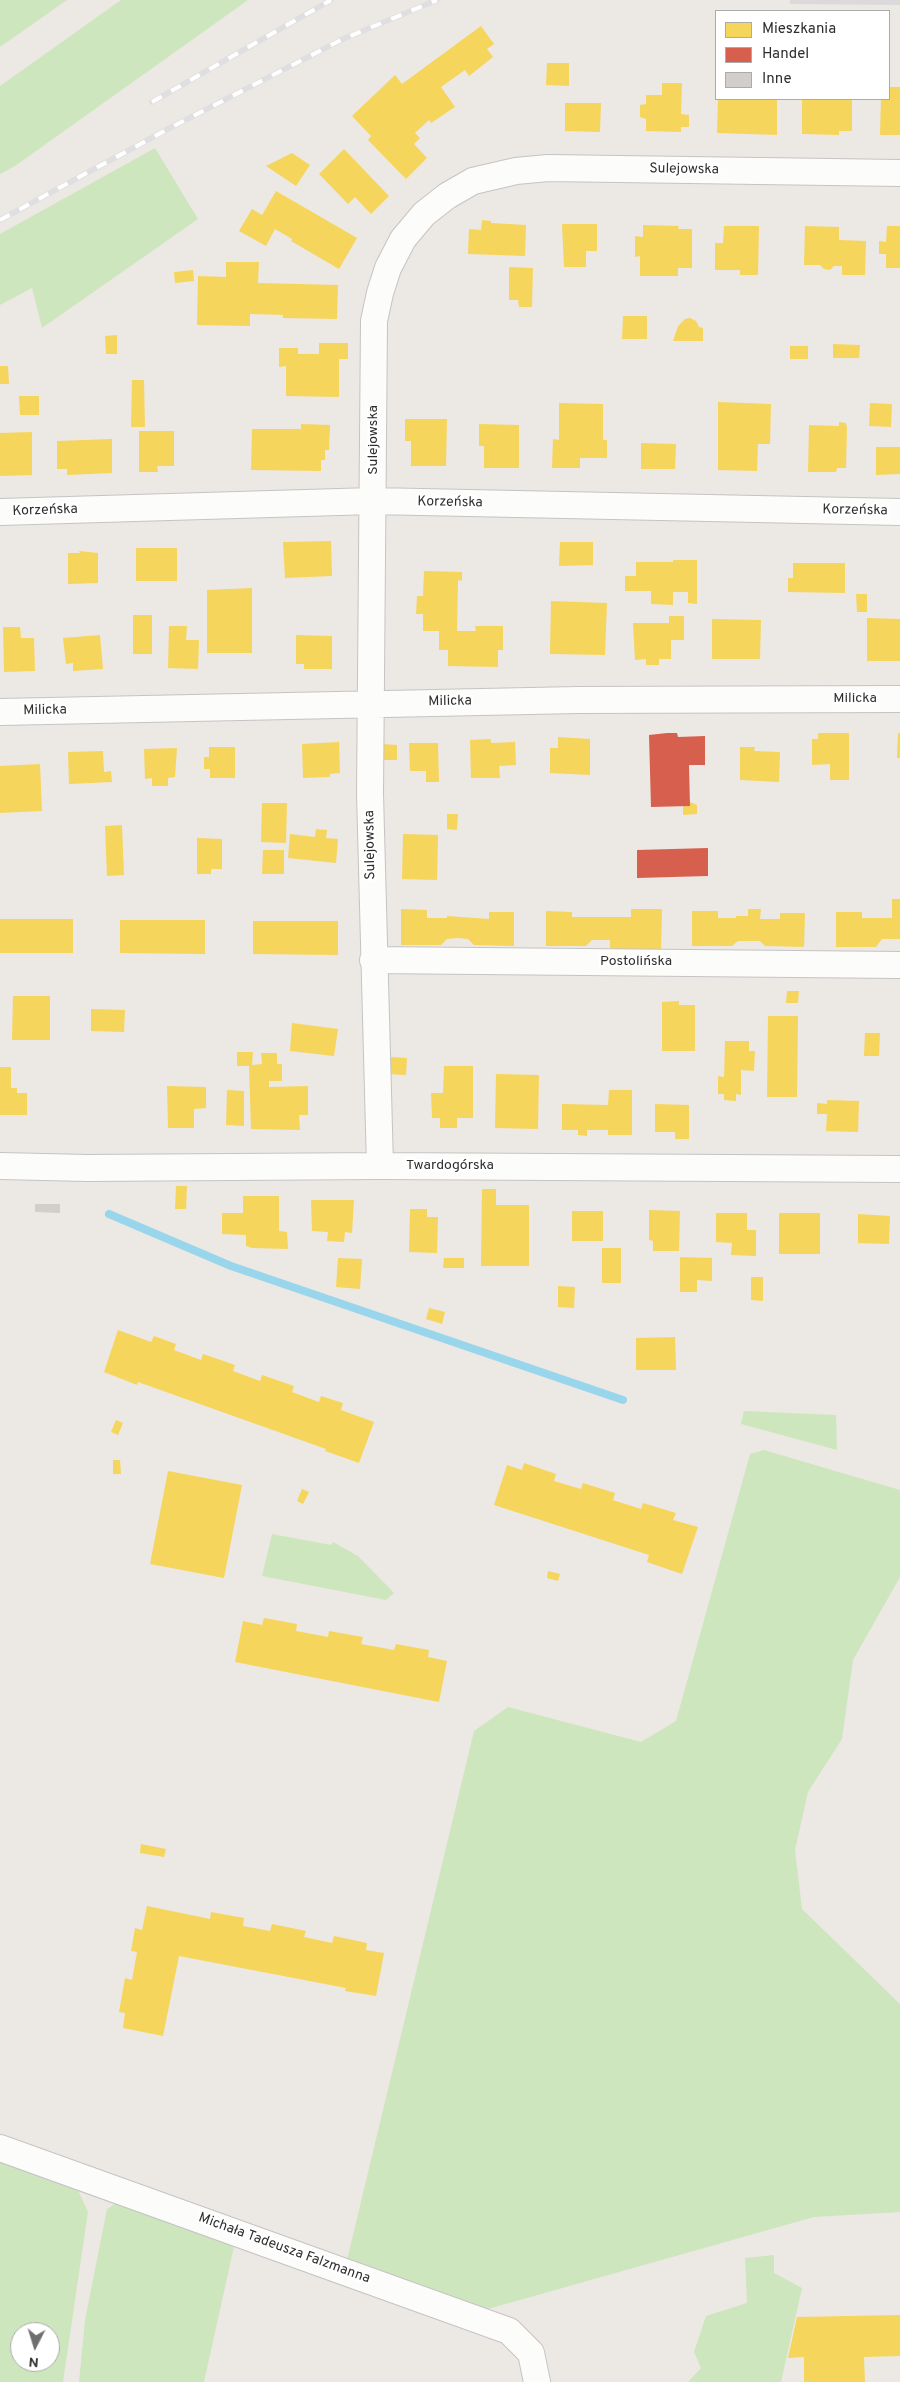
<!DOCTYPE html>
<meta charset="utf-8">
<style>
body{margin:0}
#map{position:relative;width:900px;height:2382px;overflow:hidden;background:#ece8e4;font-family:Overpass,sans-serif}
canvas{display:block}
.legend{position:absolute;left:715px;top:10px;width:175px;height:90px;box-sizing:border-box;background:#fff;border:1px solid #ababab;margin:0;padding:6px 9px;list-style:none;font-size:15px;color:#2e2e2e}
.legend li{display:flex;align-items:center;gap:10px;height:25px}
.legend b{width:25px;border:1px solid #ababab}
.north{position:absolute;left:10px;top:2322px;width:50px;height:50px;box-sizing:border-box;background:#fff;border:1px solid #ababab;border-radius:50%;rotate:185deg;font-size:14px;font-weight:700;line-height:20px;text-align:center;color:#2e2e2e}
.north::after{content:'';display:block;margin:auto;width:18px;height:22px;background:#706f6e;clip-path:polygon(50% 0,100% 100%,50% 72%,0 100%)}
</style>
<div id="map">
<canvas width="900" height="2382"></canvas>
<ul class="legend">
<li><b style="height:14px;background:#f6d55c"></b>Mieszkania</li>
<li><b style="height:14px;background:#d6604d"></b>Handel</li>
<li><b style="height:14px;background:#d1cecb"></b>Inne</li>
</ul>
<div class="north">N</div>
</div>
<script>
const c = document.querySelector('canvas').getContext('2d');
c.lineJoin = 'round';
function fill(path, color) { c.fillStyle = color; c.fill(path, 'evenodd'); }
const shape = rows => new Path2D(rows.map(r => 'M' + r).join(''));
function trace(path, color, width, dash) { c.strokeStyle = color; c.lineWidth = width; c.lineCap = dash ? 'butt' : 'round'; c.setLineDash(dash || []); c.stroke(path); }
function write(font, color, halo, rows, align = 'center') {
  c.font = font + ' Overpass,sans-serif'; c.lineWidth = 5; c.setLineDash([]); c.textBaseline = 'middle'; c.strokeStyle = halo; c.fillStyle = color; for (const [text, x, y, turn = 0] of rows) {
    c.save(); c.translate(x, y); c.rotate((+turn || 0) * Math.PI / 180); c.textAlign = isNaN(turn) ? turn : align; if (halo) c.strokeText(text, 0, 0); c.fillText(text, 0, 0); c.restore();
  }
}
const industrial = shape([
 [790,0,900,0,900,5,790,4]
]);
const green = shape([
 [0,0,67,0,0,47],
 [121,0,248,0,15,166,0,174,0,86],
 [155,148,198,219,42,328,32,288,0,305,0,234],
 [744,1411,836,1415,837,1450,741,1424],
 [764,1450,900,1490,900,1577,853,1660,842,1739,808,1792,795,1850,802,1909,900,2004,900,2212,814,2217,488,2309,347,2260,474,1731,508,1707,641,1742,676,1721,750,1454],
 [272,1534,331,1545,333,1542,358,1556,394,1593,386,1600,262,1576],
 [0,2162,78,2190,88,2212,63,2382,0,2382],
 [20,2332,50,2332,50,2362,20,2362],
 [123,2199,235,2242,204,2382,79,2382,85,2320,107,2209],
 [774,2255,774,2273,802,2288,781,2382,688,2382,701,2368,694,2352,706,2316,747,2303,745,2258]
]);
const homes = shape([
 [481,26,494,44,487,49,493,57,469,76,465,70,441,87,455,107,431,123,429,120,415,133,420,138,414,144,427,158,406,179,368,140,371,136,352,116,395,75,402,84],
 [547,63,569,63,569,86,546,85],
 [662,83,682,83,681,114,689,115,689,127,681,127,681,132,646,131,646,119,640,117,640,105,646,104,646,95,662,95],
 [889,87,900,87,900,135,880,135,881,99,889,99],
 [718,99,777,99,777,135,717,133],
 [802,99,852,100,852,131,839,131,839,135,802,134],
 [565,103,601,103,600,132,565,131],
 [344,149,389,196,371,214,355,197,348,204,319,174],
 [292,153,310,165,296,186,266,166],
 [276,191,357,238,339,269,291,241,292,239,275,229,266,246,239,231,252,209,262,215],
 [482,220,491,221,491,223,526,225,525,256,468,254,469,229,481,230],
 [562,224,597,224,597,251,586,251,586,267,564,267],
 [643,225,679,226,678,229,692,229,692,268,678,268,678,276,640,276,640,256,635,257,635,236,643,237],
 [724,226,759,226,758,275,740,275,740,270,715,270,715,243,723,243],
 [805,226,839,227,839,240,866,241,865,275,842,275,842,266,834,266,830,270,824,269,820,265,804,265],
 [887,226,900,226,900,268,886,268,886,254,879,254,879,241,886,242],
 [226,262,259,262,258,283,338,285,337,319,283,318,283,315,250,314,250,326,197,325,198,276,226,277],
 [509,267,533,268,532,307,519,307,518,300,509,300],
 [193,270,194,281,175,283,174,272],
 [623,316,647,316,647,339,622,339],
 [690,318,696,321,699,327,703,328,703,341,673,341,678,326,685,319],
 [117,335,117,354,106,354,105,336],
 [319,343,348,343,348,359,339,359,339,397,286,396,286,366,279,367,279,348,298,348,298,354,319,354],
 [833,344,860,345,859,358,833,358],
 [790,346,808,346,808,359,790,359],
 [0,366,8,366,9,384,0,384],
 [132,380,144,380,145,427,131,427],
 [19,396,39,396,39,415,20,415],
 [718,402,771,404,770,444,758,444,757,471,718,470],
 [559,403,603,404,603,440,607,440,607,458,580,458,580,468,552,468,553,439,559,440],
 [870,403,892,404,891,427,869,426],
 [405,419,447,419,446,466,411,466,411,441,405,441],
 [839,422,846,423,847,428,846,468,837,468,836,472,808,472,809,425,839,426],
 [301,424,330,425,329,450,325,450,325,460,321,460,321,471,251,470,252,429,301,429],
 [479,424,519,425,519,468,484,468,484,446,479,446],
 [139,431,174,431,174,466,157,466,158,472,139,472],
 [32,432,32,475,0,476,0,433],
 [112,439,112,473,67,475,67,469,57,469,57,441],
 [641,443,676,444,675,469,641,469],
 [876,447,900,447,900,474,876,475],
 [331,541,332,576,285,578,283,542],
 [560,542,593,542,593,565,559,566],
 [136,548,177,548,177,581,136,581],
 [79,551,98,553,98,583,68,584,68,553,80,553],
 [673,560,697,560,697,604,688,603,688,592,673,592,673,605,651,604,651,591,625,591,625,576,636,576,636,562,673,562],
 [793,563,845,563,845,593,788,592,788,578,793,578],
 [424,571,462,572,462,581,458,580,457,631,476,631,475,626,503,626,503,650,498,650,498,667,448,666,448,650,439,650,439,631,423,631,423,614,416,614,417,596,423,596],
 [252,588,252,653,207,653,207,590],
 [856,594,867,594,867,612,857,612],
 [551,601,607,603,605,655,550,654],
 [133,615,152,615,152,654,133,654],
 [669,616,684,616,684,640,671,640,671,659,659,659,659,665,646,665,646,659,635,660,633,623,669,623],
 [867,618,900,619,900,661,867,661],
 [712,619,761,620,760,659,712,659],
 [169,626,187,626,186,640,199,640,198,669,168,668],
 [3,627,20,627,21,638,34,638,35,671,4,672],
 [100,635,103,669,73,671,73,663,66,664,63,638],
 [296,635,332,636,332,669,304,669,304,664,296,664],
 [818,733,849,733,849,780,830,780,830,764,812,765,812,739,818,739],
 [898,733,900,733,900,758,897,758],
 [558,737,590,739,590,775,550,773,550,748,558,748],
 [491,739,491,743,515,742,516,765,499,766,500,778,471,778,470,740],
 [339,742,340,773,330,774,330,777,303,778,302,744],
 [409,743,438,743,439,782,426,782,426,771,410,771],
 [383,744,397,745,397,760,383,760],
 [209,747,235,747,235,778,210,778,210,769,204,769,204,757,209,757],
 [740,747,755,747,754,751,780,752,779,782,740,780],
 [177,748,175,777,168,778,168,786,152,786,152,778,145,779,144,749],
 [103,751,104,772,111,771,112,782,69,784,68,752],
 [40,764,42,811,0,813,0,766],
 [690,802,697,805,697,814,683,815,683,806,690,806],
 [262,803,287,803,286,843,261,842],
 [447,814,458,814,457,830,447,829],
 [122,825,124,875,107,876,105,826],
 [316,829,327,830,326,838,338,839,336,863,288,858,290,834,315,837],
 [403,834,438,835,437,880,402,879],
 [197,838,222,839,222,869,211,869,211,874,197,874],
 [263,850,284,850,284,874,262,874],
 [892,899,900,899,900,939,882,939,876,947,836,947,836,912,862,912,862,918,892,918],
 [401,909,427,910,427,918,447,918,447,916,489,919,489,912,514,912,514,946,474,945,468,939,458,938,447,939,441,945,401,945],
 [631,909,662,909,661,950,610,950,610,940,592,940,586,946,546,946,546,911,572,912,572,917,631,917],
 [748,909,761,909,760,919,780,919,780,913,805,913,804,947,765,946,760,941,738,941,732,946,692,946,692,911,718,911,718,918,736,918,736,916,748,916],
 [0,919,73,919,73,953,0,953],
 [120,920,205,920,205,954,120,953],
 [253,921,338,921,338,955,253,954],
 [787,991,799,991,798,1003,786,1003],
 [13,996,50,996,50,1040,12,1040],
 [679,1001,679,1005,695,1005,695,1051,662,1051,662,1002],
 [91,1009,125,1010,124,1032,91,1031],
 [768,1016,798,1016,797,1097,767,1097],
 [292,1023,338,1029,334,1056,290,1051],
 [865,1033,880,1033,879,1056,864,1056],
 [725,1041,749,1041,749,1051,755,1051,754,1071,741,1070,741,1095,736,1094,736,1101,724,1100,724,1094,718,1094,718,1076,724,1077],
 [237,1052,253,1052,252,1065,262,1064,261,1053,277,1053,277,1064,282,1064,282,1081,269,1081,269,1087,308,1086,308,1115,299,1115,300,1130,251,1129,249,1066,237,1066],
 [391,1057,407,1058,406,1075,388,1074],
 [444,1066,473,1066,473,1118,457,1118,457,1128,440,1128,440,1118,432,1118,431,1093,443,1093],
 [0,1067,11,1067,11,1088,17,1088,17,1093,27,1093,27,1115,0,1115],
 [496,1074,539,1075,538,1129,495,1128],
 [167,1086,206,1087,206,1108,194,1109,194,1128,168,1128],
 [227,1090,244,1091,244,1126,226,1125],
 [609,1090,632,1090,632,1135,608,1135,608,1130,587,1130,587,1136,578,1135,578,1130,562,1130,562,1104,608,1105],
 [827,1100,859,1101,858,1132,826,1131,827,1114,817,1114,817,1103,827,1104],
 [655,1104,689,1105,689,1139,675,1139,675,1132,655,1132],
 [176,1186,187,1186,186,1209,175,1209],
 [482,1189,496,1189,496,1205,529,1205,529,1266,481,1266],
 [243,1196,279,1196,279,1231,287,1232,288,1249,252,1248,246,1246,246,1235,222,1234,222,1213,243,1213],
 [311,1200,354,1200,352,1233,345,1232,344,1242,327,1241,328,1232,312,1231],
 [410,1209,427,1209,427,1217,438,1217,437,1253,409,1252],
 [649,1210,680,1211,679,1251,653,1251,653,1241,649,1240],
 [572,1211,603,1211,603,1241,572,1241],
 [716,1213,747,1213,747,1230,756,1230,756,1256,731,1255,732,1243,716,1242],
 [779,1213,820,1213,820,1254,779,1254],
 [858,1214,890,1216,889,1244,858,1243],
 [602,1248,621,1248,621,1283,602,1283],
 [680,1257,712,1258,712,1281,697,1280,697,1292,680,1292],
 [338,1258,362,1259,360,1289,336,1287],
 [444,1258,464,1258,464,1268,443,1268],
 [751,1277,763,1277,763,1301,751,1300],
 [558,1286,575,1287,574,1308,558,1307],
 [429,1308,445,1312,442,1324,426,1319],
 [118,1330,151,1342,154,1336,176,1344,174,1350,201,1360,203,1354,235,1365,233,1371,260,1381,262,1375,294,1386,292,1392,319,1402,321,1396,343,1403,341,1410,374,1422,359,1463,325,1451,326,1449,138,1382,137,1385,104,1372],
 [675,1337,676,1370,636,1370,636,1338],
 [116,1420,123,1423,118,1435,111,1432],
 [113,1460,120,1460,121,1474,113,1474],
 [524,1463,556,1474,554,1481,581,1489,583,1483,615,1493,613,1500,641,1509,643,1503,676,1513,673,1520,698,1527,682,1574,647,1562,649,1555,494,1505,507,1465,522,1470],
 [168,1471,242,1485,224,1578,150,1564],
 [302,1489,309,1492,303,1504,297,1501],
 [548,1571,560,1574,558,1581,547,1578],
 [264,1618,297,1624,296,1631,328,1637,329,1631,363,1637,361,1644,394,1650,396,1644,429,1650,428,1657,447,1661,439,1702,235,1662,243,1621,262,1625],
 [141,1844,166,1849,164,1857,140,1853],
 [147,1906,210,1919,211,1912,244,1918,243,1926,270,1931,272,1924,306,1931,304,1937,332,1943,334,1936,367,1943,366,1950,384,1953,376,1996,345,1991,346,1988,179,1956,163,2036,123,2028,125,2013,119,2012,125,1978,132,1980,137,1952,131,1951,135,1928,142,1930],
 [900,2315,900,2356,864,2357,865,2382,804,2382,804,2357,788,2358,797,2317]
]);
const shops = shape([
 [667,733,677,733,678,737,705,736,705,765,689,765,690,806,651,807,649,735],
 [708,848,708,876,637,878,637,850]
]);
const stream = shape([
 [109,1214,231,1266,623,1400]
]);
const building = shape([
 [35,1204,60,1204,60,1213,35,1212]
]);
const minor = shape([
 [0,512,373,501,900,512],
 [0,712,578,700,900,699],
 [373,960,900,965],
 [0,1166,87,1168,380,1166,900,1169],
 [380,1166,370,794,374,321,380,293,388,268,403,239,424,214,447,196,473,181,516,171,548,168,900,173],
 [0,2148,509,2331,531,2353,537,2382]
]);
const rail = shape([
 [152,102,331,0],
 [0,220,168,129,343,39,437,0]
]);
const streetNames = [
 ["Sulejowska",684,170,1],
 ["Sulejowska",374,440,-90],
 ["Korzeńska",450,503,1],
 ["Korzeńska",45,511,-2],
 ["Korzeńska",855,511,1],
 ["Milicka",855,699],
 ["Milicka",450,702,-1],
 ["Milicka",45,711,-1],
 ["Sulejowska",371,845,-91],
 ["Postolińska",636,962],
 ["Twardogórska",450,1166],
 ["Michała Tadeusza Falzmanna",284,2249,20]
];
fill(industrial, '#dcd9db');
fill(green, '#cee6be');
fill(homes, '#f6d55c');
fill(shops, '#d6604d');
trace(stream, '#99d6ec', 8);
fill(building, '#d1cecb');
trace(minor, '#c5c4c5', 28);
trace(minor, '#fcfcfb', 26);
trace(rail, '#dfdfe1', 5.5);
trace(rail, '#fff', 4, [11]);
write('14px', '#2e2e2e', '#fff', streetNames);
</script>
